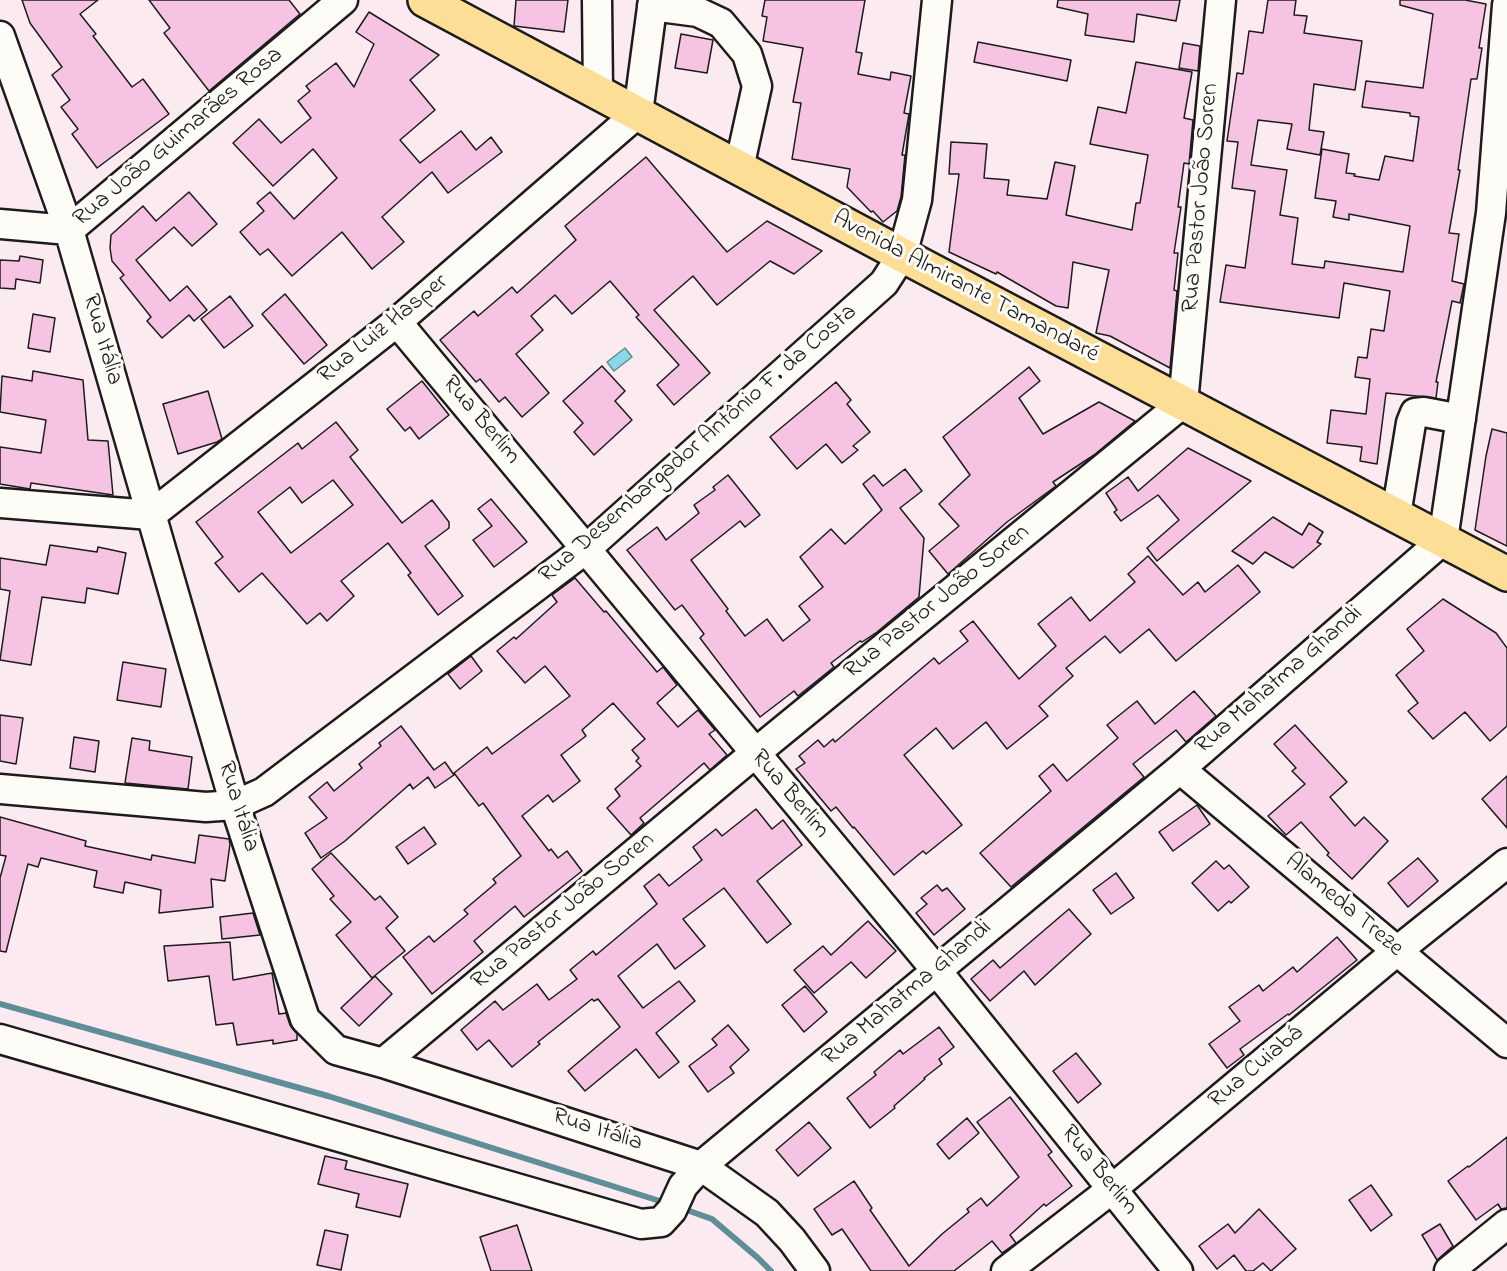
<!DOCTYPE html>
<meta charset="utf-8">
<style>
body{margin:0}
canvas{display:block;background:#fbebf1}
</style>
<canvas width="1507" height="1271"></canvas>
<script>
const c = document.querySelector('canvas').getContext('2d');
c.lineJoin = 'round';
function fill(path, color) { c.fillStyle = color; c.fill(path, 'evenodd'); }
const shape = rows => new Path2D(rows.map(r => 'M' + r).join(''));
function trace(path, color, width, dash) { c.strokeStyle = color; c.lineWidth = width; c.lineCap = dash ? 'butt' : 'round'; c.setLineDash(dash || []); c.stroke(path); }
function write(font, color, halo, rows, align = 'center') {
  c.font = font + ' "Indie Flower",sans-serif'; c.lineWidth = 6; c.setLineDash([]); c.textBaseline = 'middle'; c.strokeStyle = halo; c.fillStyle = color; for (const [text, x, y, turn = 0] of rows) {
    c.save(); c.translate(x, y); c.rotate((+turn || 0) * Math.PI / 180); c.textAlign = isNaN(turn) ? turn : align; if (halo) c.strokeText(text, 0, 0); c.fillText(text, 0, 0); c.restore();
  }
}
const water = shape([
 [625,348,632,357,614,371,607,362,625,348]
]);
const stream = shape([
 [0,1004,328,1096,666,1203],
 [681,1208,712,1219,758,1258,771,1271]
]);
const building = shape([
 [22,0,98,0,80,14,96,34,93,36,132,87,143,79,169,114,97,168,72,134,78,129,61,107,70,100,52,75,62,67,30,23,22,0],
 [149,0,289,0,300,14,209,91,164,33,170,28,149,0],
 [516,0,568,0,564,32,514,26,516,0],
 [765,0,865,0,856,52,862,53,858,74,890,80,891,72,911,76,904,113,909,114,902,155,905,155,901,197,897,211,883,222,873,211,871,212,847,187,850,169,792,159,801,103,793,102,803,48,763,41,767,17,762,16,765,0],
 [1058,0,1180,0,1176,21,1137,14,1134,42,1085,35,1088,14,1057,7,1058,0],
 [1268,0,1296,0,1294,15,1307,16,1304,33,1362,41,1355,90,1314,84,1309,130,1324,132,1320,155,1287,149,1292,124,1258,120,1251,165,1287,170,1280,215,1298,218,1292,264,1324,268,1325,261,1403,272,1410,226,1349,214,1349,220,1333,217,1336,201,1315,198,1322,149,1349,154,1346,173,1355,174,1354,176,1379,180,1385,156,1413,161,1419,117,1410,116,1410,113,1362,107,1366,81,1423,88,1433,14,1400,5,1400,0,1465,0,1486,4,1479,48,1482,48,1477,79,1471,79,1458,170,1460,170,1449,233,1459,234,1452,281,1464,284,1460,303,1452,301,1436,382,1438,382,1436,398,1386,393,1377,464,1360,461,1362,447,1327,443,1331,410,1366,414,1370,379,1355,377,1358,357,1367,358,1371,329,1384,331,1390,291,1344,283,1339,318,1220,302,1226,265,1245,268,1255,191,1232,188,1238,142,1227,141,1237,73,1243,74,1249,31,1263,33,1268,0],
 [369,12,439,55,410,80,435,110,400,140,420,163,461,131,476,150,491,137,502,152,448,193,432,172,382,217,404,242,372,269,342,232,292,276,268,249,260,255,240,232,264,211,257,203,270,192,294,219,337,178,313,149,273,186,233,143,259,119,281,143,311,118,298,101,310,91,306,86,336,63,354,87,374,44,356,32,369,12],
 [681,34,713,40,707,73,675,68,681,34],
 [978,42,1071,60,1067,81,974,62,978,42],
 [1183,43,1200,46,1198,71,1179,68,1183,43],
 [1136,62,1192,72,1184,118,1193,120,1189,164,1184,163,1178,207,1181,207,1174,253,1178,253,1174,290,1177,291,1170,368,1110,336,1096,333,1109,270,1073,262,1068,308,1056,306,997,272,996,274,949,252,959,174,949,174,951,142,987,144,984,178,1009,180,1007,195,1047,199,1055,162,1075,166,1066,215,1132,230,1136,203,1140,203,1148,155,1090,144,1098,107,1126,113,1136,62],
 [646,157,727,252,767,221,822,251,794,274,770,261,717,305,693,276,654,310,710,373,674,405,657,385,679,365,636,317,639,315,610,281,572,314,555,295,531,316,543,330,516,354,549,393,522,417,505,397,499,402,480,379,476,382,440,340,474,311,478,316,512,287,517,293,576,240,565,226,646,157],
 [189,192,217,224,192,246,174,227,136,260,170,301,187,286,207,310,194,321,189,315,162,338,147,321,151,317,120,278,124,275,112,261,110,248,111,235,143,206,156,221,189,192],
 [20,256,43,260,40,283,16,279,15,289,0,288,0,260,19,261,20,256],
 [285,294,327,345,304,364,262,314,285,294],
 [230,296,253,326,224,348,201,319,230,296],
 [33,314,55,318,50,352,28,348,33,314],
 [602,366,625,391,615,401,632,420,594,455,574,432,583,423,563,401,602,366],
 [1029,367,1040,381,1019,398,1043,434,1099,402,1135,421,1094,455,1053,482,1056,486,1007,522,948,574,929,551,959,526,939,504,970,475,943,437,1029,367],
 [33,371,83,380,88,440,108,441,113,495,31,483,30,489,0,484,0,447,41,453,46,420,0,412,2,376,32,381,33,371],
 [422,381,449,415,419,439,410,427,405,431,387,409,422,381],
 [836,382,851,400,847,404,870,432,853,446,858,450,842,463,826,444,797,469,770,437,836,382],
 [208,391,222,439,217,442,178,454,163,404,208,391],
 [336,422,358,450,350,457,402,523,432,500,449,522,449,528,425,546,463,596,438,615,408,575,411,573,388,543,341,581,354,596,327,621,320,613,307,624,262,573,239,592,215,563,223,557,196,522,298,443,302,449,336,422],
 [333,480,353,505,291,553,258,512,290,487,302,503,333,480],
 [1492,429,1507,433,1507,546,1475,530,1486,456,1492,429],
 [1188,448,1251,481,1157,561,1147,548,1179,520,1158,495,1121,521,1114,512,1117,510,1106,493,1128,477,1138,491,1188,448],
 [905,469,922,491,900,508,924,538,919,597,877,632,862,642,860,641,831,663,834,667,798,696,794,691,760,717,700,638,704,634,682,605,675,610,627,550,657,527,666,540,699,513,694,505,715,490,713,487,728,475,760,515,745,527,740,521,691,560,728,609,726,611,745,636,767,619,783,641,810,620,799,606,823,587,800,557,831,529,845,544,882,510,863,484,874,475,883,486,905,469],
 [491,499,527,542,494,567,473,540,492,526,478,509,491,499],
 [1273,517,1302,535,1309,523,1323,532,1317,542,1321,544,1293,568,1265,552,1253,564,1232,551,1273,517],
 [50,545,97,552,98,547,126,553,118,594,87,588,85,603,42,597,31,665,0,660,10,591,0,589,0,558,46,565,50,545],
 [1148,556,1183,595,1198,582,1205,592,1238,565,1260,592,1176,661,1149,629,1120,653,1105,636,1066,668,1073,676,1039,706,1048,716,1007,749,986,722,953,749,936,728,904,755,962,825,926,854,923,851,894,875,854,827,853,828,836,807,831,811,796,769,805,763,799,756,818,740,824,747,833,739,835,742,934,658,939,664,968,641,960,631,973,621,1019,679,1056,646,1038,624,1071,597,1090,621,1135,582,1128,574,1148,556],
 [575,578,604,612,606,611,657,672,663,667,677,685,657,703,678,727,698,710,715,730,709,734,727,755,710,770,704,763,640,818,644,823,631,835,607,808,620,796,615,789,641,766,636,761,639,758,632,750,645,739,613,703,582,730,586,736,561,755,580,781,553,802,548,795,522,816,549,851,551,849,558,858,567,851,582,871,524,917,515,906,474,941,483,952,432,994,403,957,429,936,434,942,468,914,464,910,496,883,493,879,521,856,483,803,479,806,454,773,487,747,492,754,570,696,545,666,525,683,497,651,514,637,516,639,557,602,552,595,575,578],
 [1443,599,1496,633,1507,648,1507,726,1490,741,1465,712,1433,739,1408,711,1418,703,1396,675,1424,651,1407,629,1443,599],
 [471,656,482,671,460,689,448,674,471,656],
 [123,662,166,669,161,707,117,700,123,662],
 [1194,691,1216,716,1186,742,1176,730,1133,764,1144,777,1011,887,980,853,1051,791,1039,776,1053,764,1067,781,1118,738,1107,725,1137,701,1155,724,1194,691],
 [0,715,23,718,16,764,0,761,0,715],
 [1295,725,1347,782,1330,797,1355,826,1364,817,1388,841,1352,879,1327,855,1329,853,1301,822,1286,835,1268,816,1305,784,1292,771,1296,768,1274,744,1295,725],
 [401,726,434,770,445,762,454,775,435,788,428,777,413,789,410,784,345,841,321,858,305,833,327,818,309,797,327,782,334,791,362,768,359,764,381,746,379,743,401,726],
 [74,737,99,741,95,772,70,768,74,737],
 [132,738,150,741,149,750,192,757,188,789,125,783,132,738],
 [1507,776,1507,828,1482,799,1507,776],
 [1197,805,1210,824,1173,851,1159,832,1197,805],
 [756,809,772,829,783,820,802,845,757,881,791,924,767,943,724,888,683,919,705,946,675,969,657,944,618,976,643,1008,679,981,695,1001,656,1033,679,1062,659,1078,636,1049,585,1091,568,1071,620,1027,598,999,594,1001,592,999,538,1042,540,1044,512,1067,489,1040,477,1050,461,1030,495,1001,503,1010,537,984,549,1000,577,979,570,970,593,951,596,955,657,904,644,886,659,874,669,886,702,860,693,847,716,829,722,836,756,809],
 [0,817,86,841,85,846,151,860,152,855,195,863,199,835,229,839,230,844,225,881,211,879,213,907,159,913,161,890,125,882,123,893,94,887,97,871,41,858,38,867,28,864,6,952,0,951,0,878,6,856,0,855,0,817],
 [424,827,436,844,408,864,396,847,424,827],
 [331,853,375,900,380,896,398,917,386,928,405,951,372,978,336,935,351,922,330,899,334,896,312,869,331,853],
 [1418,858,1438,881,1408,907,1388,883,1418,858],
 [1216,861,1224,869,1229,865,1249,887,1231,903,1229,901,1218,911,1192,883,1216,861],
 [1116,873,1134,898,1111,914,1093,890,1116,873],
 [937,885,942,891,947,888,965,909,934,935,916,913,927,904,921,898,937,885],
 [1069,909,1091,934,1035,985,1024,971,990,1001,971,979,993,960,1000,968,1069,909],
 [253,913,260,935,222,939,220,917,253,913],
 [868,921,896,951,866,978,851,962,814,993,794,970,823,946,831,955,868,921],
 [1337,937,1357,960,1289,1015,1288,1014,1240,1049,1244,1055,1227,1068,1209,1044,1240,1021,1229,1007,1259,985,1263,991,1293,967,1297,972,1337,937],
 [230,942,233,980,272,973,279,1014,286,1013,290,1025,297,1034,297,1040,273,1044,273,1040,237,1045,233,1023,216,1025,209,976,168,981,164,946,230,942],
 [375,976,392,994,359,1026,341,1008,375,976],
 [805,986,827,1012,804,1032,782,1005,805,986],
 [728,1025,749,1050,730,1067,734,1073,708,1092,689,1066,717,1045,712,1039,728,1025],
 [939,1027,954,1047,939,1059,942,1064,924,1078,925,1079,894,1106,895,1108,870,1128,847,1098,876,1075,874,1072,900,1050,903,1054,939,1027],
 [1076,1053,1101,1084,1078,1103,1053,1071,1076,1053],
 [1010,1097,1052,1152,1048,1155,1072,1186,1046,1206,1044,1204,1010,1235,1016,1243,1002,1253,992,1241,954,1271,871,1271,842,1229,832,1235,814,1209,854,1181,872,1208,870,1210,909,1266,942,1234,969,1212,967,1209,981,1198,987,1206,1019,1177,977,1122,1010,1097],
 [967,1118,979,1133,949,1159,937,1144,967,1118],
 [809,1122,831,1148,798,1176,776,1150,809,1122],
 [1507,1137,1507,1208,1501,1209,1498,1204,1476,1220,1448,1181,1468,1166,1469,1167,1507,1137],
 [325,1156,347,1161,345,1169,408,1184,400,1217,356,1207,359,1194,318,1184,325,1156],
 [1371,1185,1392,1215,1371,1231,1349,1200,1371,1185],
 [1259,1209,1296,1249,1271,1271,1263,1263,1253,1271,1246,1271,1234,1255,1217,1269,1199,1246,1228,1224,1235,1233,1259,1209],
 [1440,1224,1453,1246,1437,1260,1422,1235,1440,1224],
 [517,1225,532,1271,491,1271,480,1237,517,1225],
 [325,1230,348,1235,341,1270,317,1265,325,1230]
]);
const minor = shape([
 [597,0,598,92],
 [652,6,698,12,721,23,747,54,757,86,739,168],
 [0,36,69,230,235,805,305,1019,336,1050,383,1063,701,1166,767,1213,792,1240,815,1271],
 [0,224,69,230,343,0],
 [397,322,936,970,1178,1271],
 [0,503,151,515,397,322,638,113,653,0],
 [1396,515,1411,423,1415,413,1424,412,1461,419],
 [1180,769,1507,1043],
 [0,789,206,807,235,805,264,792,587,548,884,283,902,255,917,200,937,0],
 [0,1039,641,1224,661,1222,672,1210,683,1186,701,1166,1180,769,1443,540,1491,213,1507,5],
 [383,1063,754,754,1183,403,1221,0],
 [1006,1271,1112,1189,1397,951,1507,863],
 [1449,1271,1507,1224]
]);
const highway = shape([
 [425,0,902,255,1507,574]
]);
const streetNames = [
 ["Rua João Guimarães Rosa",179,138,-40],
 ["Rua Pastor João Soren",1202,198,-85],
 ["Avenida Almirante Tamandaré",965,288,28],
 ["Rua Luiz Hasper",384,330,-39],
 ["Rua Itália",101,340,74],
 ["Rua Berlim",480,421,50],
 ["Rua Desembargador Antônio F. da Costa",699,445,-41],
 ["Rua Pastor João Soren",938,603,-39],
 ["Rua Mahatma Ghandi",1280,681,-41],
 ["Rua Berlim",789,795,50],
 ["Rua Itália",237,807,73],
 ["Alameda Treze",1343,906,40],
 ["Rua Pastor João Soren",564,912,-40],
 ["Rua Mahatma Ghandi",908,994,-40],
 ["Rua Cuiabá",1257,1068,-40],
 ["Rua Itália",597,1131,18],
 ["Rua Berlim",1098,1171,51]
];
fill(water, '#8cd8eb');
trace(water, '#5f8d98', 1.5);
trace(stream, '#5f8d98', 6);
fill(building, '#f6c3e2');
trace(building, '#1c1c1c', 1.5);
trace(minor, '#1c1c1c', 33);
trace(highway, '#1c1c1c', 38);
trace(minor, '#fdfcf7', 28);
trace(highway, '#fcde96', 33);
write('24px', '#1c1c1c', '#fdfcf7', streetNames);
</script>
